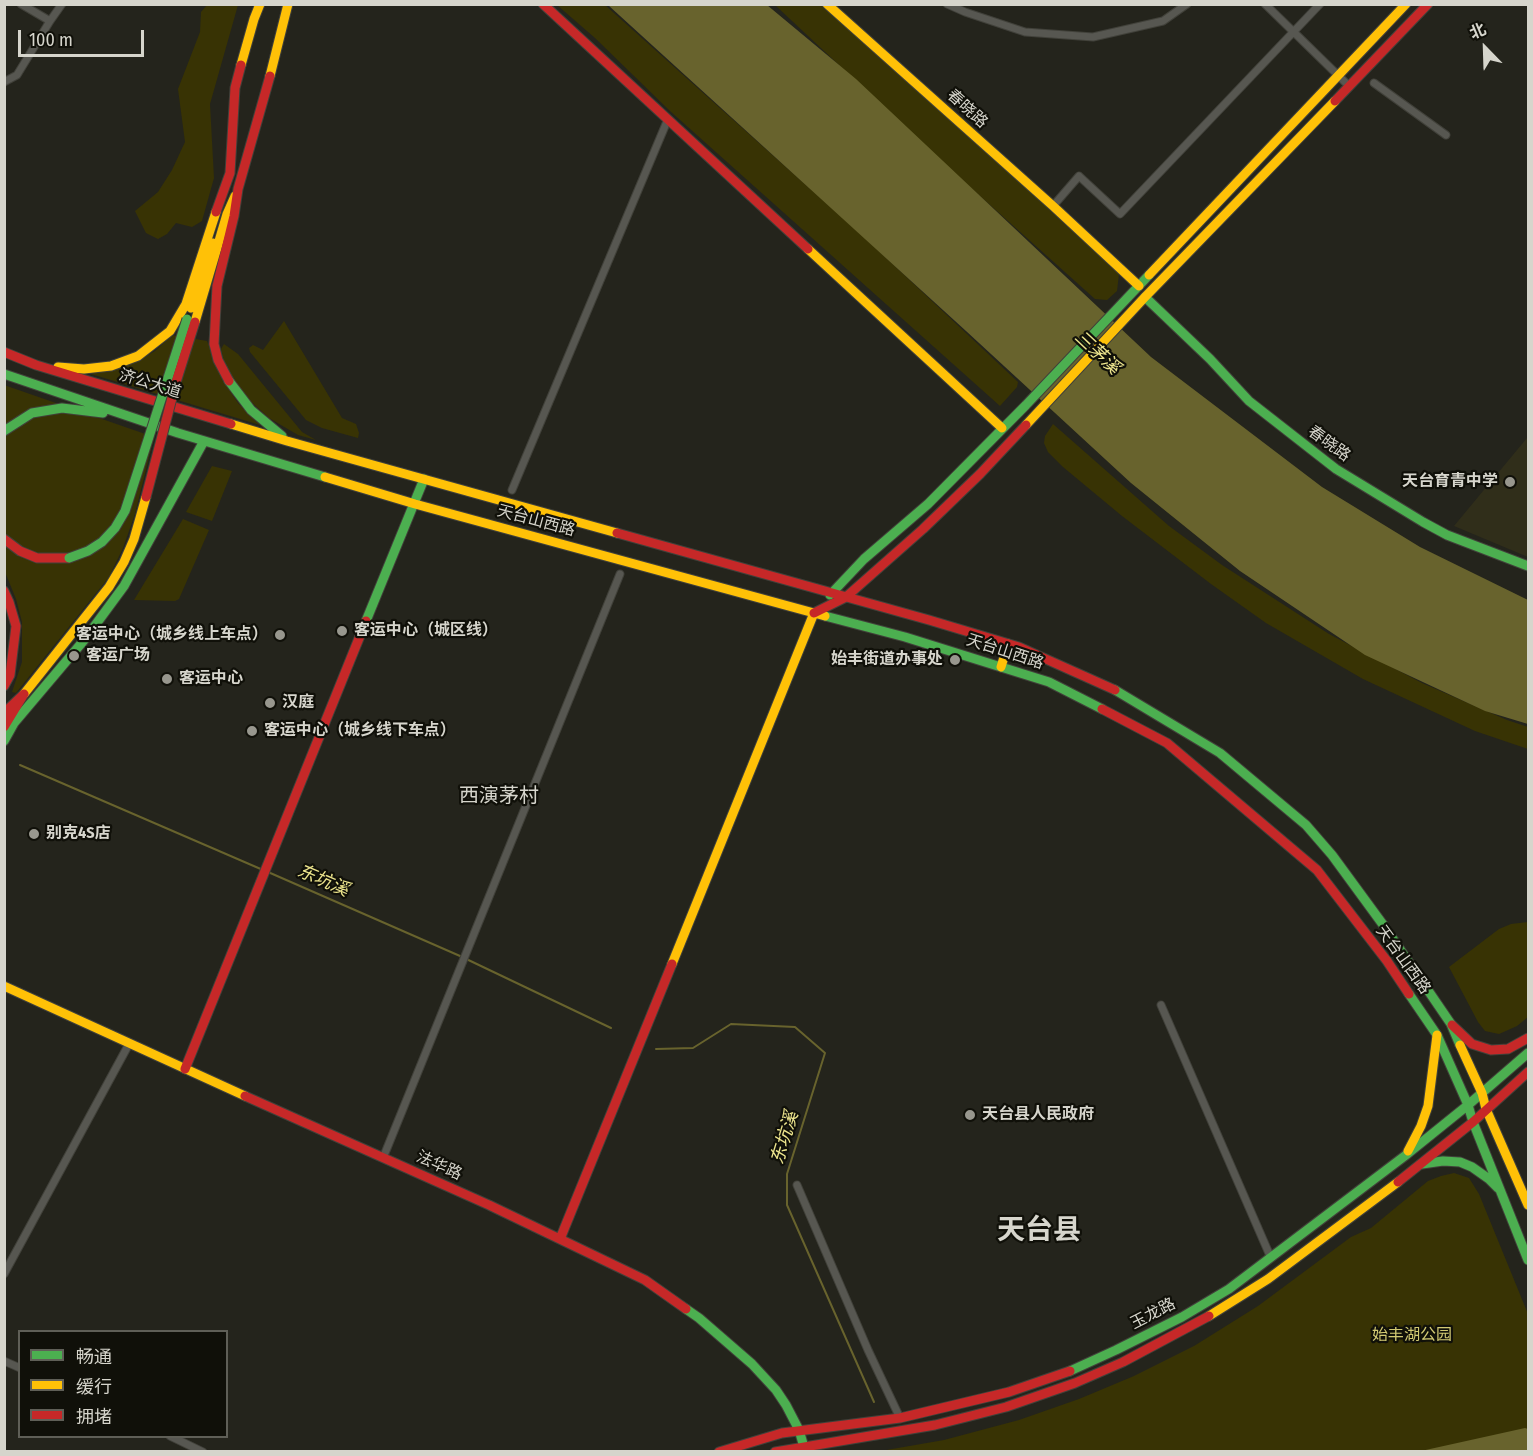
<!DOCTYPE html>
<meta charset="utf-8">
<style>
body{margin:0}
#map{position:relative;width:1533px;height:1456px;overflow:hidden;background:#24241c;font-family:"Fira Sans Condensed","Noto Sans SC",sans-serif}
canvas{display:block}
.frame{position:absolute;inset:0;border:6px solid #d6d5cc;pointer-events:none}
.legend{position:absolute;left:18px;top:1330px;width:210px;height:108px;box-sizing:border-box;background:#101009;border:2px solid #5f5f57;margin:0;padding:8px 10px;list-style:none;font-size:18px;color:#d6d5cc}
.legend li{display:flex;align-items:center;gap:12px;height:30px}
.legend b{width:30px;border:2px solid #5f5f57}
.north{position:absolute;left:1455px;top:18px;width:60px;height:60px;-webkit-text-stroke:4px #101009;paint-order:stroke;rotate:337deg;font-size:16px;font-weight:700;line-height:24px;text-align:center;color:#d6d5cc}
.north::after{content:'';display:block;margin:auto;width:21px;height:27px;background:#d6d5cc;clip-path:polygon(50% 0,100% 100%,50% 72%,0 100%)}
.scale{position:absolute;left:18px;top:30px;width:126px;height:27px;box-sizing:border-box;border:3px solid #d6d5cc;border-top:0;padding-left:8px;font-size:18px;line-height:21px;white-space:nowrap;color:#d6d5cc;-webkit-text-stroke:4px #101009;paint-order:stroke}
</style>
<div id="map">
<canvas width="1533" height="1456"></canvas>
<div class="frame"></div>
<ul class="legend">
<li><b style="height:8px;background:#4caf50"></b>畅通</li>
<li><b style="height:8px;background:#ffc107"></b>缓行</li>
<li><b style="height:8px;background:#c62828"></b>拥堵</li>
</ul>
<div class="north">北</div>
<div class="scale">100 m</div>
</div>
<script>
const c = document.querySelector('canvas').getContext('2d');
c.lineJoin = 'round';
function fill(path, color) { c.fillStyle = color; c.fill(path, 'evenodd'); }
const shape = rows => new Path2D(rows.map(r => 'M' + r).join(''));
function trace(path, color, width, dash) { c.strokeStyle = color; c.lineWidth = width; c.lineCap = dash ? 'butt' : 'round'; c.setLineDash(dash || []); c.stroke(path); }
function write(font, color, halo, rows, align = 'center') {
  c.font = font + ' "Fira Sans Condensed","Noto Sans SC",sans-serif'; c.lineWidth = 4.5; c.setLineDash([]); c.textBaseline = 'middle'; c.strokeStyle = halo; c.fillStyle = color; for (const [text, x, y, turn = 0] of rows) {
    c.save(); c.translate(x, y); c.rotate((+turn || 0) * Math.PI / 180); c.textAlign = isNaN(turn) ? turn : align; if (halo) c.strokeText(text, 0, 0); c.fillText(text, 0, 0); c.restore();
  }
}
const built = shape([
 [1528,434,1528,557,1454,526,1527,438]
]);
const green = shape([
 [207,5,238,5,210,104,214,178,202,221,192,227,176,223,167,234,158,239,146,233,135,211,158,192,172,170,185,142,178,89,200,32,201,12],
 [557,5,605,5,865,238,1018,382,1017,387,1000,406,670,111,595,38],
 [775,5,828,5,1119,274,1117,291,1107,300,1095,299,951,170],
 [284,321,342,418,356,424,359,433,358,438,322,428,306,420,250,352,249,348,253,345,263,350],
 [172,335,207,341,222,379,238,403,260,425,91,374,134,363,155,351],
 [224,344,238,354,302,432,316,440,298,435,269,418,239,391,225,366,221,349],
 [4,385,154,437,135,514,123,548,109,577,16,693,12,692,22,662,22,622,16,599,5,572],
 [1053,424,1169,526,1222,565,1329,634,1422,683,1507,720,1528,727,1528,749,1475,731,1363,679,1266,623,1211,584,1122,516,1063,467,1048,452,1044,443,1045,436],
 [212,466,232,471,212,521,186,512],
 [183,519,209,530,179,599,175,601,134,600],
 [1528,922,1528,1017,1517,1026,1499,1034,1485,1031,1478,1022,1449,967,1499,929,1511,924],
 [1454,1173,1469,1178,1479,1194,1528,1314,1528,1451,875,1452,944,1440,1019,1420,1079,1399,1134,1376,1194,1346,1258,1306,1351,1237,1371,1228,1428,1181,1441,1176]
]);
const water = shape([
 [608,5,767,5,856,79,1151,357,1322,487,1420,547,1528,600,1528,724,1485,711,1365,655,1240,571,1131,483,966,331],
 [1525,1428,1528,1429,1528,1451,1421,1451]
]);
const stream = shape([
 [20,765,263,870],
 [268,872,460,956,611,1028],
 [656,1049,693,1048,731,1024,795,1027,825,1053,787,1174,787,1205,874,1402]
]);
const street = shape([
 [21,4,50,21],
 [947,4,965,12,1025,32,1093,37,1163,21,1187,4],
 [1265,4,1349,86],
 [4,82,17,75,50,21,62,4],
 [1374,83,1446,135],
 [1053,206,1079,176,1120,214,1320,4],
 [512,490,668,119],
 [1161,1005,1271,1258],
 [383,1158,620,574],
 [797,1185,868,1350,900,1418],
 [4,1274,129,1044],
 [4,1361,20,1368],
 [170,1436,203,1452]
]);
const fast = shape([
 [1145,297,1210,359,1249,401,1336,469,1423,522,1447,535,1528,566],
 [4,374,178,433,325,477],
 [229,381,251,410,282,436],
 [4,431,32,413,62,408,103,413],
 [830,595,864,559,928,504,1026,405,1149,275],
 [825,616,905,637,1049,682,1102,709],
 [366,621,424,479],
 [1115,690,1220,753,1306,825,1332,855,1384,926,1451,1024,1460,1045],
 [4,741,14,723,85,639,124,586,204,441],
 [1409,994,1437,1035,1468,1105,1473,1122,1528,1260],
 [1422,1164,1443,1161,1460,1162,1472,1167,1489,1179,1498,1188],
 [686,1309,699,1318,752,1364,776,1390,786,1405,799,1430,804,1447],
 [1070,1371,1116,1350,1182,1317,1229,1289,1406,1155,1468,1105,1528,1053]
]);
const slow = shape([
 [827,4,1053,206,1139,286],
 [241,65,254,19,260,4],
 [270,76,288,4],
 [808,249,1002,428],
 [1149,275,1406,4],
 [191,308,199,289,213,243],
 [195,322,227,214,235,196],
 [58,367,84,369,111,366,138,356,170,331,186,304,216,212],
 [231,424,287,441,617,533],
 [1026,425,1145,297,1335,101],
 [325,477,415,504,825,616],
 [1001,667,1008,644],
 [24,694,109,587,124,562,134,539,146,497],
 [672,964,814,613],
 [4,986,245,1096],
 [1460,1045,1482,1093,1486,1109,1528,1205],
 [1408,1151,1421,1126,1428,1106,1437,1035],
 [1209,1316,1268,1279,1398,1182]
]);
const jam = shape([
 [543,4,808,249],
 [1335,101,1428,4],
 [216,212,230,173,235,88,241,65],
 [4,352,36,365,231,424],
 [229,381,218,360,214,344,217,286,234,216,238,189,270,76],
 [617,533,929,620,1019,647,1115,690],
 [4,539,20,551,37,558,69,558],
 [4,591,9,602,16,626,10,675,4,686],
 [814,613,846,597,923,529,980,474,1026,425],
 [1102,709,1167,743,1317,870,1387,961,1409,994],
 [4,713,24,694,4,727],
 [1452,1025,1472,1044,1491,1050,1508,1049,1528,1038],
 [185,1069,366,621],
 [245,1096,489,1205,645,1280,686,1309],
 [1398,1182,1473,1122,1528,1072],
 [560,1239,672,964],
 [719,1452,782,1433,900,1418,1009,1392,1070,1371],
 [775,1452,935,1425,1006,1407,1075,1383,1123,1362,1209,1316]
]);
const fastBridge = shape([
 [69,558,88,551,102,542,115,528,125,511,187,319]
]);
const jamBridge = shape([
 [146,497,177,379,195,322]
]);
const markers = [
 [1510,482,6,"#98978e"],
 [342,631,6,"#98978e"],
 [280,635,6,"#98978e"],
 [74,656,6,"#98978e"],
 [955,660,6,"#98978e"],
 [167,679,6,"#98978e"],
 [270,703,6,"#98978e"],
 [252,731,6,"#98978e"],
 [34,834,6,"#98978e"],
 [970,1115,6,"#98978e"]
];
const streetNames = [
 ["春晓路",967,109,42],
 ["济公大道",150,384,17],
 ["春晓路",1329,444,36],
 ["天台山西路",536,521,15],
 ["天台山西路",1005,652,18],
 ["天台山西路",1403,960,54],
 ["法华路",439,1166,24],
 ["玉龙路",1153,1314,-27]
];
const poiNames = [
 ["天台育青中学",1498,482,"right"],
 ["客运中心（城区线）",354,631],
 ["客运中心（城乡线上车点）",268,635,"right"],
 ["客运广场",86,656],
 ["始丰街道办事处",943,660,"right"],
 ["客运中心",179,679],
 ["汉庭",282,703],
 ["客运中心（城乡线下车点）",264,731],
 ["别克4S店",46,834],
 ["天台县人民政府",982,1115]
];
const parkNames = [
 ["始丰湖公园",1412,1336]
];
const waterNames = [
 ["三茅溪",1097,353,43],
 ["东坑溪",323,881,23],
 ["东坑溪",785,1138,-73]
];
const quarterNames = [
 ["西演茅村",499,796]
];
const townNames = [
 ["天台县",1039,1231]
];
fill(built, '#302e1a');
fill(green, '#383304');
fill(water, '#68632d');
trace(stream, '#68632d', 2);
trace(street, '#41413a', 9);
trace(fast, '#41413a', 11);
trace(slow, '#41413a', 11);
trace(jam, '#41413a', 11);
trace(street, '#575751', 7);
trace(fast, '#4caf50', 9);
trace(slow, '#ffc107', 9);
trace(jam, '#c62828', 9);
trace(fastBridge, '#41413a', 11, []);
trace(jamBridge, '#41413a', 11, []);
trace(fastBridge, '#4caf50', 9);
trace(jamBridge, '#c62828', 9);
for (const [x, y, r, color] of markers) { const dot = new Path2D(); dot.arc(x, y, r, 0, 2 * Math.PI); c.fillStyle = color; c.fill(dot); trace(dot, '#101009', 2); }
write('16px', '#d6d5cc', '#101009', streetNames);
write('bold 16px', '#d6d5cc', '#101009', poiNames, 'left');
write('16px', '#d2ca73', '#101009', parkNames);
write('italic 18px', '#eee68e', '#101009', waterNames);
write('20px', '#d6d5cc', '#101009', quarterNames);
write('bold 28px', '#d6d5cc', '#101009', townNames);
</script>
